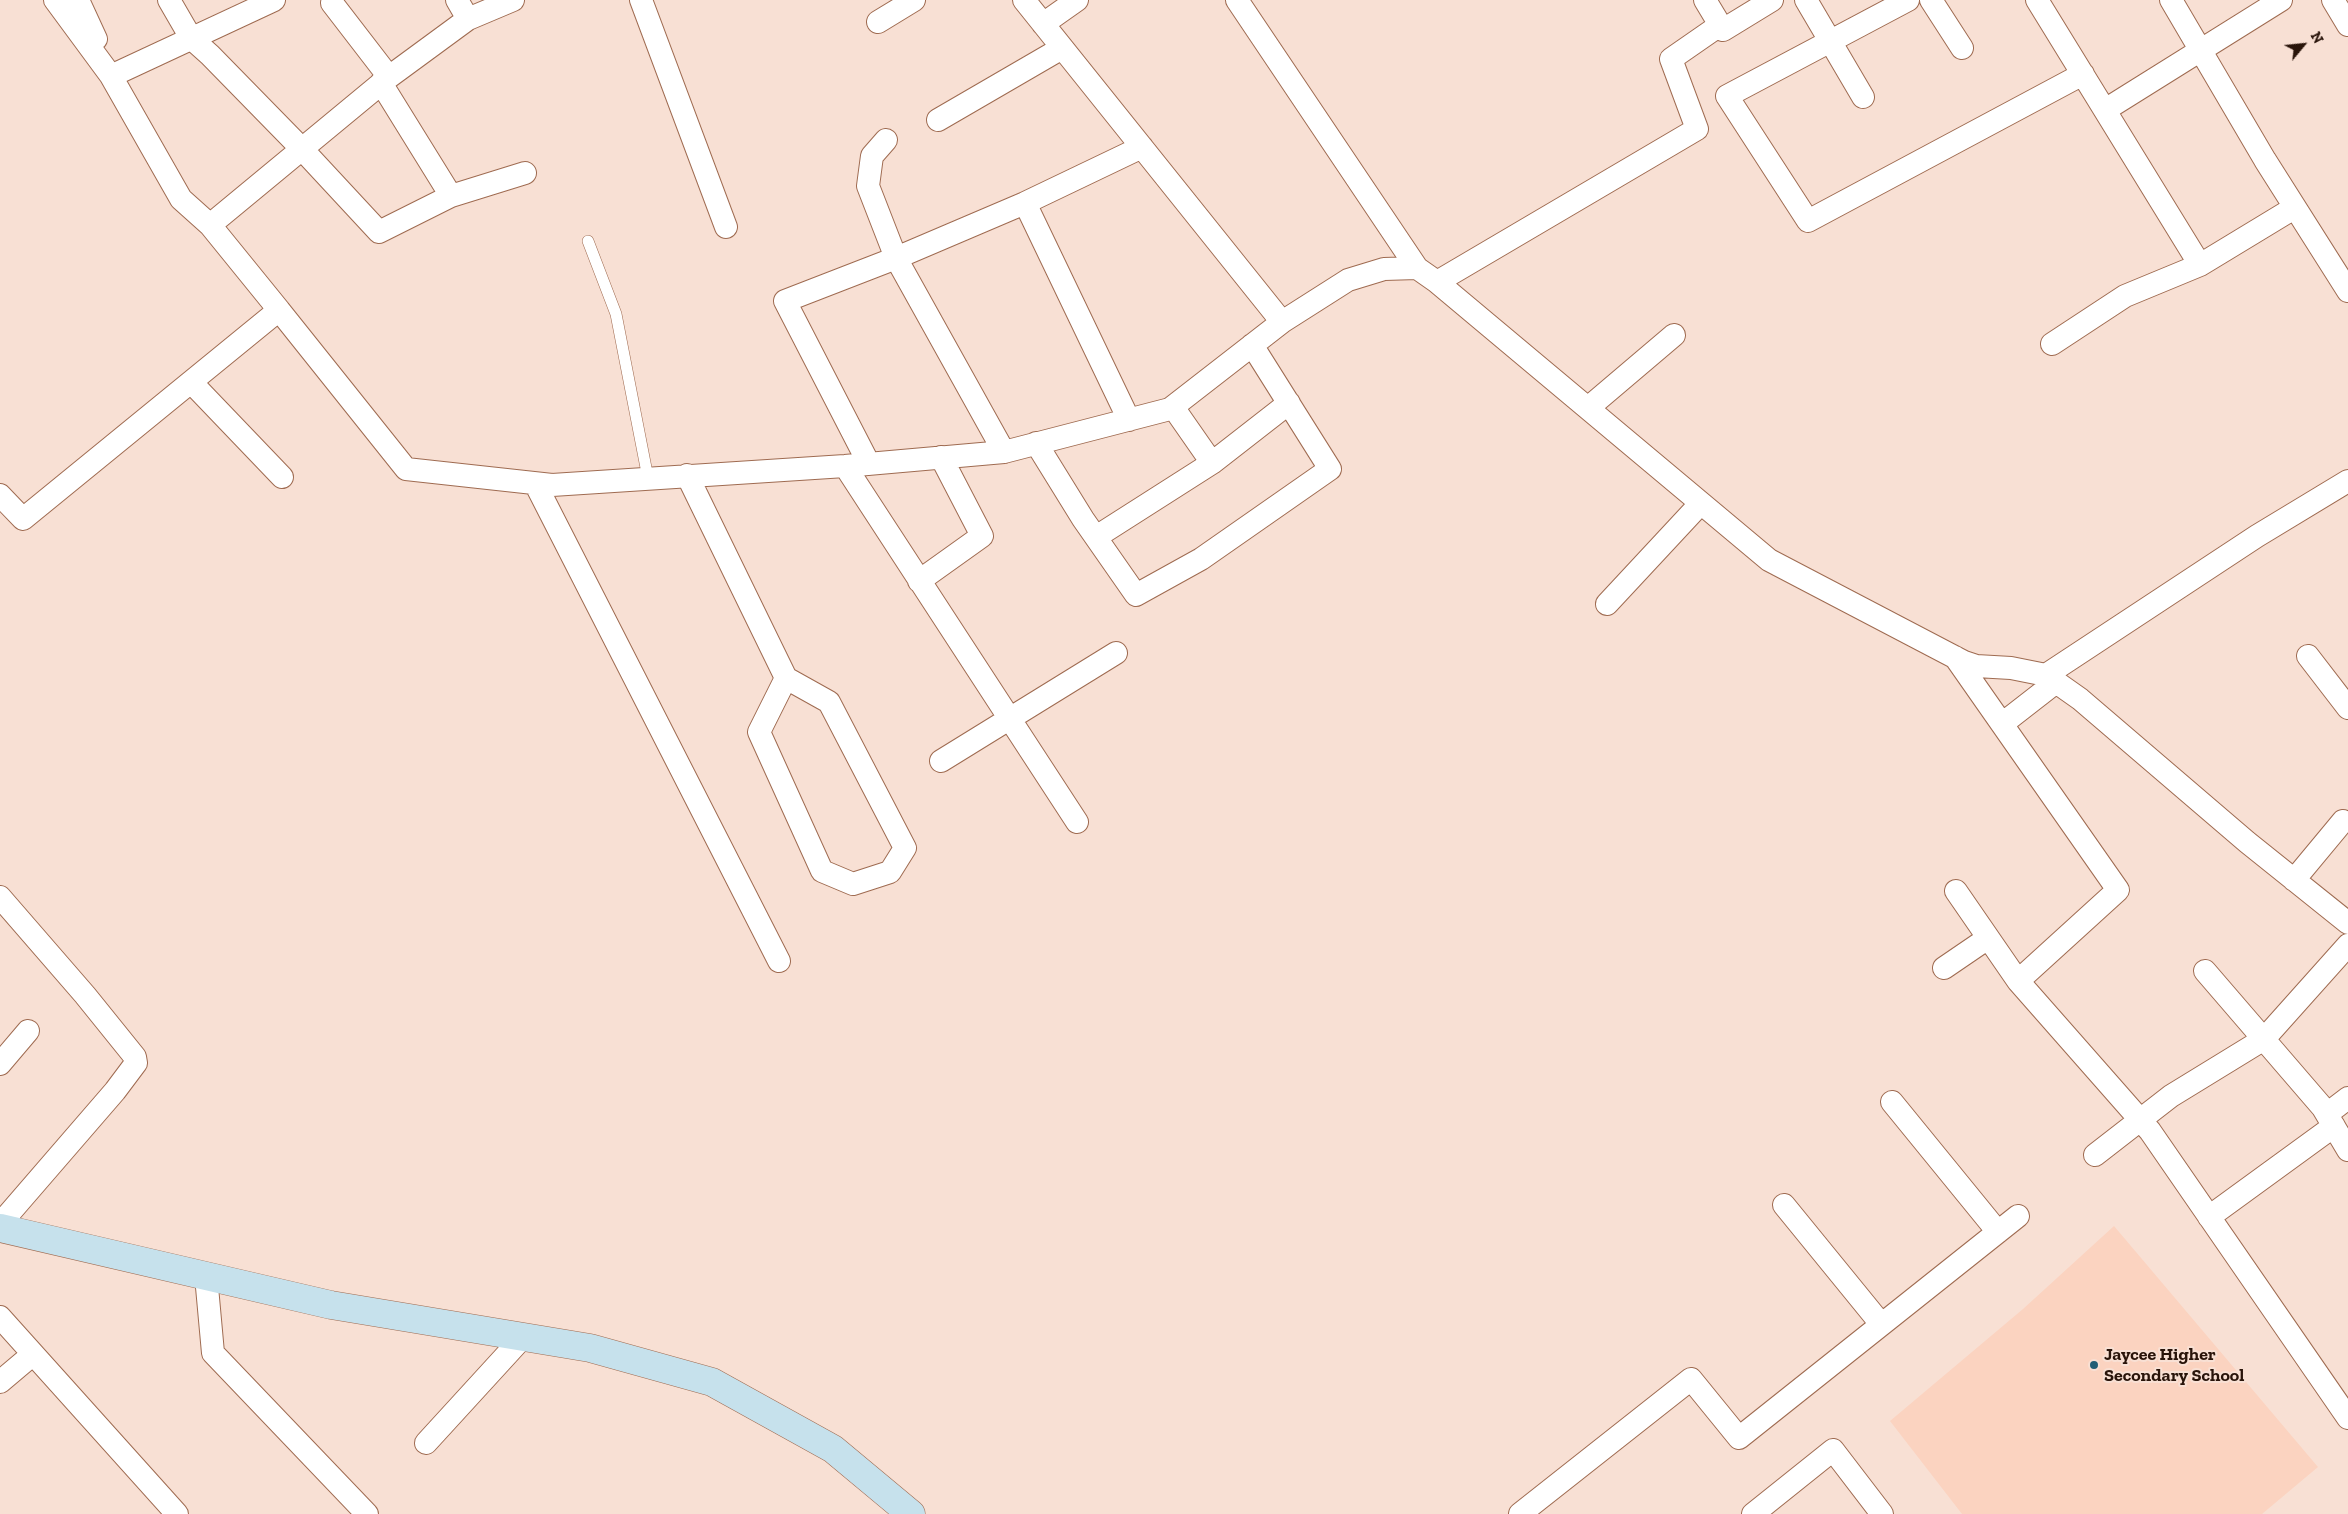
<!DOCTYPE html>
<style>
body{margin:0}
#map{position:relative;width:2348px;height:1514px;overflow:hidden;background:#f8e0d4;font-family:"Zilla Slab",serif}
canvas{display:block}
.north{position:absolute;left:2278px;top:20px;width:50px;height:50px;-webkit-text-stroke:4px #f8e0d4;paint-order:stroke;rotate:62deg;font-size:14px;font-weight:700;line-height:20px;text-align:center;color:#29140a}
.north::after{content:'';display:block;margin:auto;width:18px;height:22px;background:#29140a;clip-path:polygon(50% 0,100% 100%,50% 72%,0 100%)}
</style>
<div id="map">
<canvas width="2348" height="1514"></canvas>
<div class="north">N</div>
</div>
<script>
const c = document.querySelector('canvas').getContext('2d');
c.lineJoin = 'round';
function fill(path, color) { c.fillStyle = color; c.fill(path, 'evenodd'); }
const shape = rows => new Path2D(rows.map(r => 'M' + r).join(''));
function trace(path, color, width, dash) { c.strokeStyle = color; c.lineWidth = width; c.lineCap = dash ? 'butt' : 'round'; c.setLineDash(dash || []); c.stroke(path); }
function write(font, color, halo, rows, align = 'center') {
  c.font = font + ' "Zilla Slab",serif'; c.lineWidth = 4; c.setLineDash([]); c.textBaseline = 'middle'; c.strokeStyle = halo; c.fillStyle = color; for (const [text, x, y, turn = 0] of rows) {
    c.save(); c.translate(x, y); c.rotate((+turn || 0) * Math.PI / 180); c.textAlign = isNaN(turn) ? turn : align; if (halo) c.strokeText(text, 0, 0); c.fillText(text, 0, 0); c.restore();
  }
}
const built = shape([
 [2114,1226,2318,1467,2262,1514,1962,1514,1890,1421,2023,1309]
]);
const lane = shape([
 [588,241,616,314,648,478]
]);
const street = shape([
 [55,0,111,76,274,0],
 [78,0,96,39],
 [169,0,191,38,210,55,301,148,379,232,451,196,525,173],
 [457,0,468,19],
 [641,0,726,227],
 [1024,0,1282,322],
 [1237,0,1417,268],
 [1705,0,1723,30,1772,0],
 [1806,0,1863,97],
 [1908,0,1727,96,1808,221,2083,74],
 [1931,0,1962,48],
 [2037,0,2200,265],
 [2171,0,2265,160,2348,291],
 [2333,0,2348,25],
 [332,3,389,77],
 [878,22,914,0],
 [1043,24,1077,0],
 [111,76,181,199,210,225,279,310],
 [381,83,451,196],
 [2105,110,2281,0],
 [938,120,1062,48],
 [886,140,872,156,868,186,896,258,1004,452],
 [1025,203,1142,147],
 [210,225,389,77,468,19,513,0],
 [1437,282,1769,560,1964,662,1976,666,2011,668,2046,675,2080,699,2247,842,2348,923],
 [2052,344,2125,296,2200,265,2294,208],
 [191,382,282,477],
 [1173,407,1212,463],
 [1588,408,1674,335],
 [1036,443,1083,519,1136,595,1201,559,1330,469,1252,345],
 [869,464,785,301,896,258,1025,203,1129,420],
 [845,466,1077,822],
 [687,475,786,678,829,702,905,848,890,872,853,884,822,871,759,732,786,678],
 [535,483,779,961],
 [0,495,23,519,279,310,406,469,552,485,845,466,1004,452,1170,409,1282,322,1348,280,1384,269,1417,268,1437,282,1697,129,1671,59,1720,25],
 [1096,537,1212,463,1289,403],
 [919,581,982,536,941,457],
 [1607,604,1701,503],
 [2308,656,2348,708],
 [1955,657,2118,890,2018,981],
 [2046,675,2257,536,2348,481],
 [2002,724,2056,682],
 [941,761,1116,653],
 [2294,880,2343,821],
 [1956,891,2018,981,2150,1131,2348,1418],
 [0,897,85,995,135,1057,136,1063,115,1091,0,1224],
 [1944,968,1988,938],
 [2205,971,2323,1108,2348,1150],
 [0,1064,28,1031],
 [1892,1102,1998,1232],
 [2327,1114,2348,1098],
 [2095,1155,2171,1096,2264,1039,2348,945],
 [1784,1205,1881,1324],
 [2209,1217,2334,1126],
 [206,1276,213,1353,367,1514],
 [0,1317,177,1514],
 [0,1382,32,1355],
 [426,1443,523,1337],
 [1520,1514,1691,1379,1739,1438,2018,1216],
 [1753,1514,1833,1450,1882,1514]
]);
const secondary = shape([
 [0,1228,331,1305,590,1348,712,1382,833,1449,911,1514]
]);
const markers = [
 [2094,1365,5,"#215e75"]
];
const poiNames = [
 ["Jaycee Higher",2104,1355],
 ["Secondary School",2104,1376]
];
fill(built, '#fbd3c0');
trace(lane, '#9f6b51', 12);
trace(street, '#9f6b51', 24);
trace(secondary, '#9f6b51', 29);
trace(lane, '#fff', 11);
trace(street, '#fff', 22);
trace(secondary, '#c6e1ec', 28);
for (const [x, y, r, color] of markers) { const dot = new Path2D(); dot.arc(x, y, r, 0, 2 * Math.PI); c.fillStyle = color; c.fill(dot); trace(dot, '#f8e0d4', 2); }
write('bold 18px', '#29140a', '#f8e0d4', poiNames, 'left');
</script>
